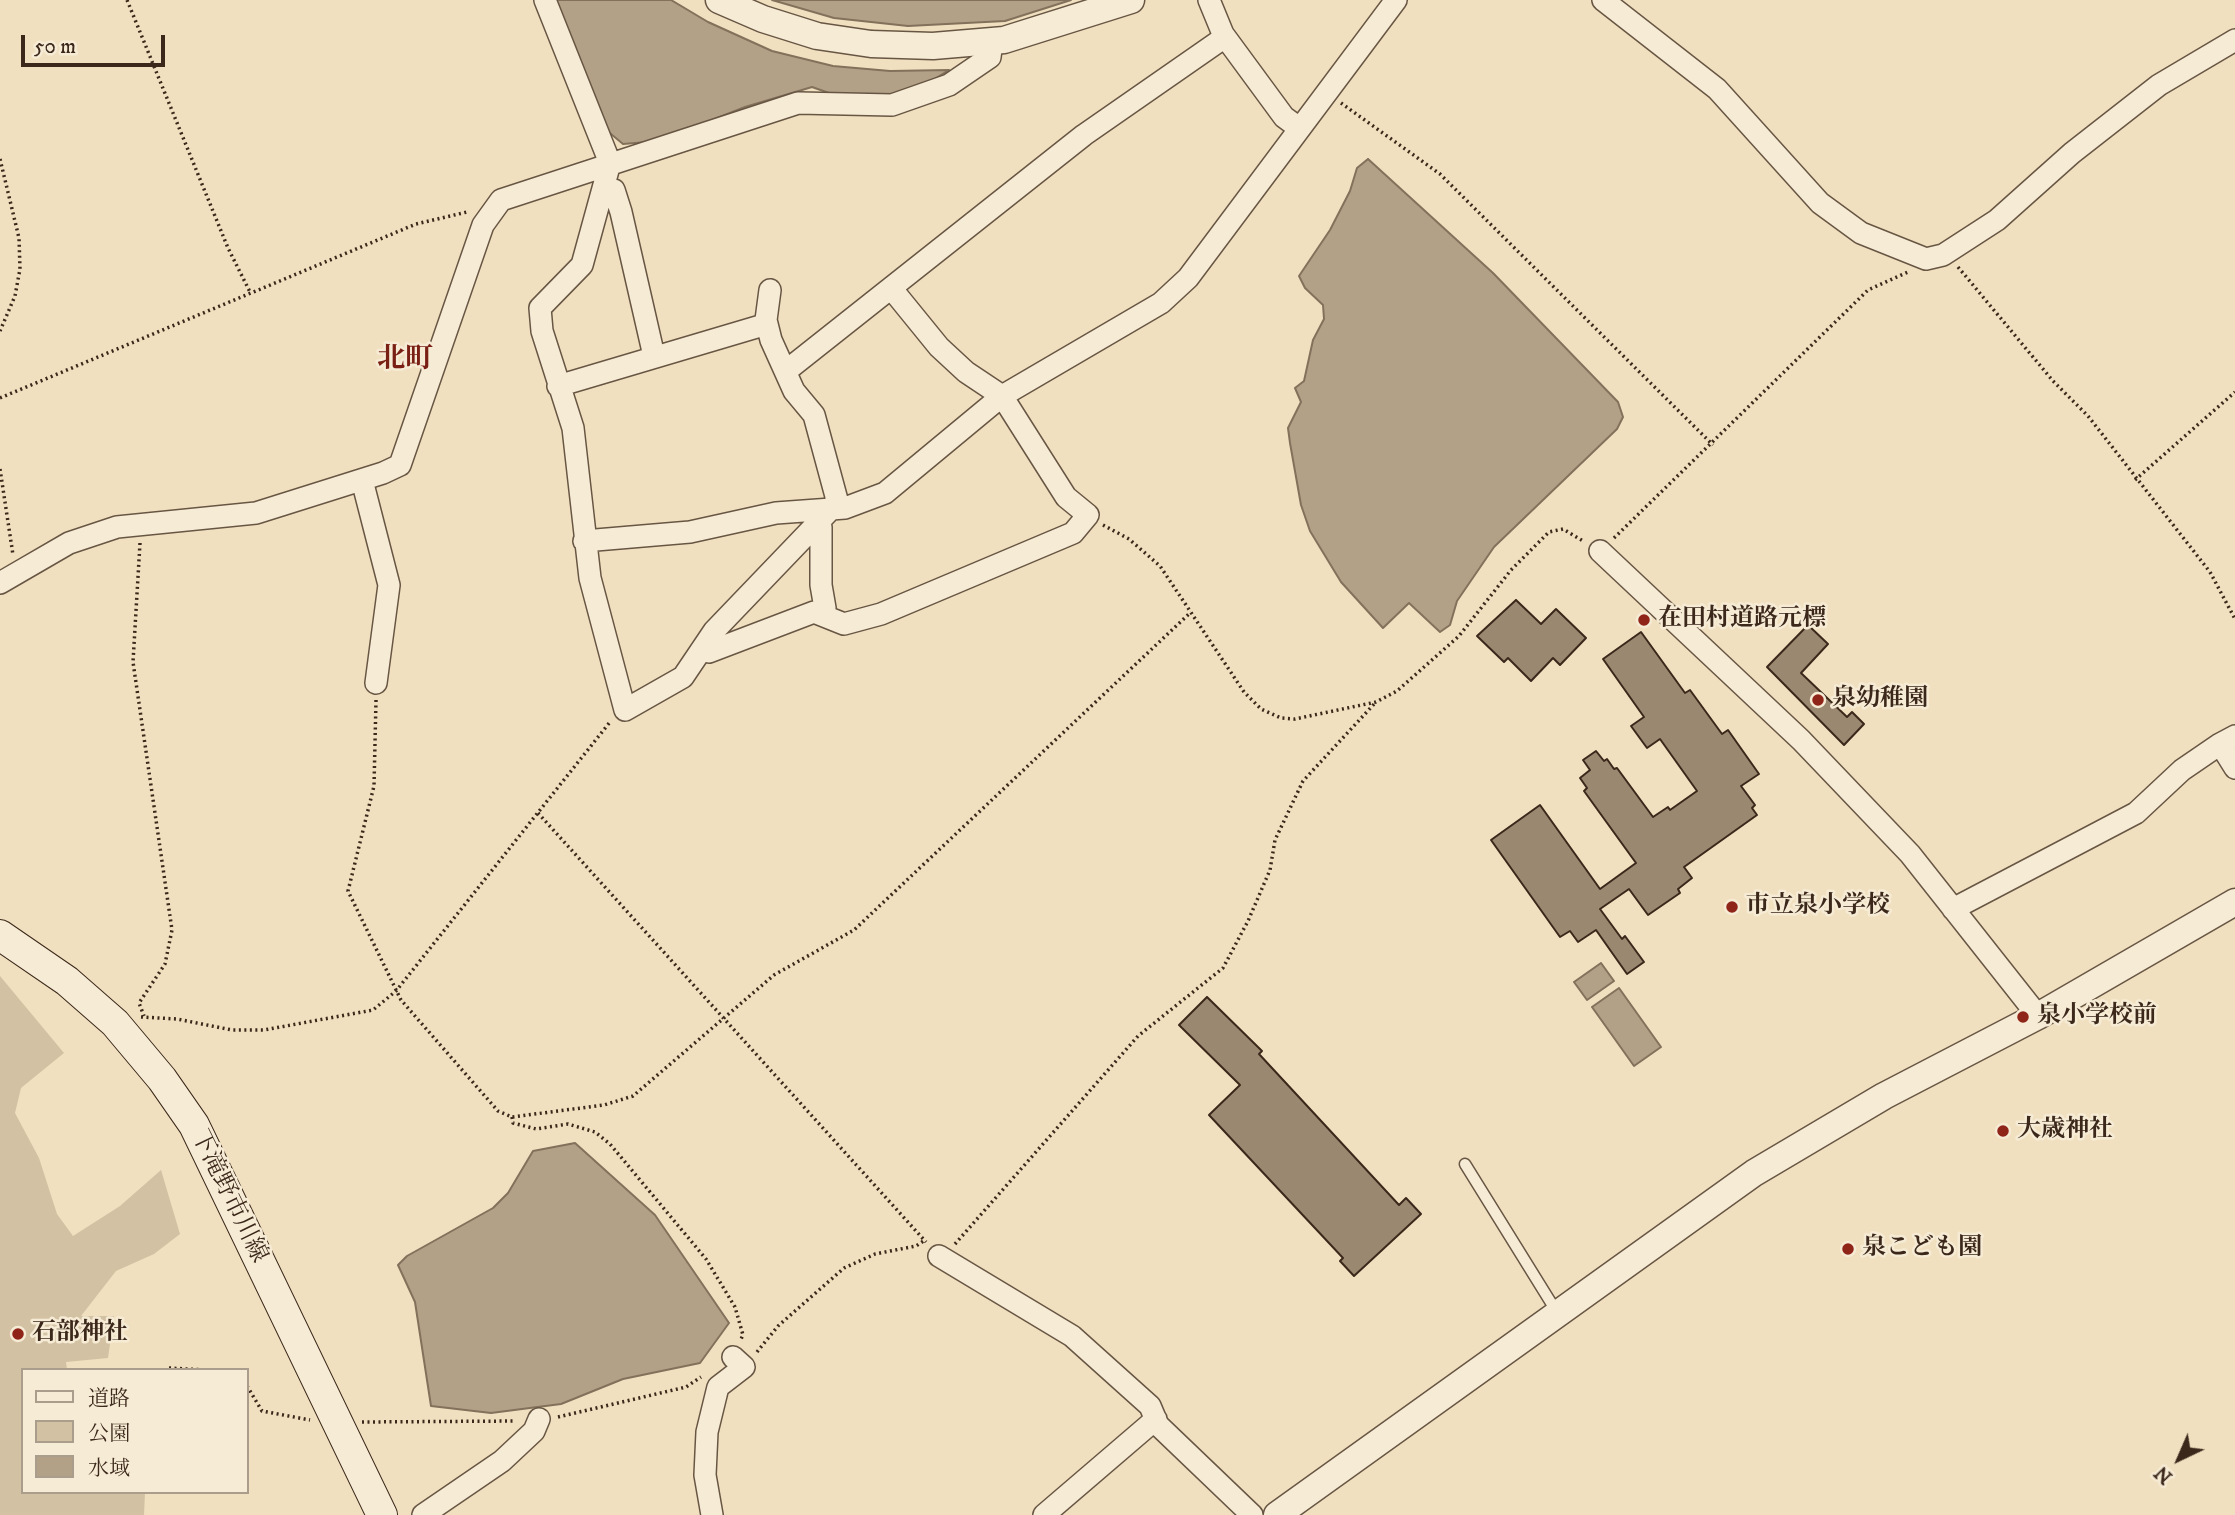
<!DOCTYPE html>
<meta charset="utf-8">
<style>
body{margin:0}
#map{position:relative;width:2235px;height:1515px;overflow:hidden;background:#f1e0bf;font-family:"IM FELL DW Pica","Noto Serif JP",serif}
canvas{display:block}
.legend{position:absolute;left:21px;top:1368px;width:228px;height:126px;box-sizing:border-box;background:#f6ebd5;border:2px solid #ab9d8b;margin:0;padding:9px 12px;list-style:none;font-size:21px;color:#3b281b}
.legend li{display:flex;align-items:center;gap:14px;height:35px}
.legend b{width:35px;border:2px solid #ab9d8b}
.north{position:absolute;left:2144px;top:1424px;width:70px;height:70px;-webkit-text-stroke:5px #f6ebd5;paint-order:stroke;rotate:224deg;font-size:19px;font-weight:700;line-height:28px;text-align:center;color:#3b281b}
.north::after{content:'';display:block;margin:auto;width:24px;height:32px;background:#3b281b;clip-path:polygon(50% 0,100% 100%,50% 72%,0 100%)}
.scale{position:absolute;left:21px;top:35px;width:144px;height:32px;box-sizing:border-box;border:4px solid #3b281b;border-top:0;padding-left:9px;font-size:21px;line-height:24px;white-space:nowrap;color:#3b281b;-webkit-text-stroke:5px #f6ebd5;paint-order:stroke}
</style>
<div id="map">
<canvas width="2235" height="1515"></canvas>
<ul class="legend">
<li><b style="height:9px;background:#f6ebd5"></b>道路</li>
<li><b style="height:19px;background:#d2c1a3"></b>公園</li>
<li><b style="height:19px;background:#b3a187"></b>水域</li>
</ul>
<div class="north">N</div>
<div class="scale">50 m</div>
</div>
<script>
const c = document.querySelector('canvas').getContext('2d');
c.lineJoin = 'round';
function fill(path, color) { c.fillStyle = color; c.fill(path, 'evenodd'); }
const shape = rows => new Path2D(rows.map(r => 'M' + r).join(''));
function trace(path, color, width, dash) { c.strokeStyle = color; c.lineWidth = width; c.lineCap = dash ? 'butt' : 'round'; c.setLineDash(dash || []); c.stroke(path); }
function write(font, color, halo, rows, align = 'center') {
  c.font = font + ' "IM FELL DW Pica","Noto Serif JP",serif'; c.lineWidth = 5; c.setLineDash([]); c.textBaseline = 'middle'; c.strokeStyle = halo; c.fillStyle = color; for (const [text, x, y, turn = 0] of rows) {
    c.save(); c.translate(x, y); c.rotate((+turn || 0) * Math.PI / 180); c.textAlign = isNaN(turn) ? turn : align; if (halo) c.strokeText(text, 0, 0); c.fillText(text, 0, 0); c.restore();
  }
}
const green = shape([
 [0,976,64,1053,21,1088,15,1113,39,1158,57,1214,73,1236,120,1206,161,1170,180,1234,154,1254,116,1271,81,1316,114,1316,108,1358,66,1362,67,1370,23,1370,23,1492,145,1492,144,1515,0,1515]
]);
const water = shape([
 [553,0,671,0,708,22,772,51,833,66,890,71,949,70,917,90,876,99,829,93,812,87,745,107,659,141,623,144,605,129,553,0],
 [772,0,1071,0,1005,21,908,26,834,18,772,0],
 [1368,159,1493,273,1618,402,1623,417,1617,429,1494,547,1457,601,1450,625,1440,632,1409,603,1383,628,1341,582,1310,531,1301,505,1290,443,1288,428,1301,402,1295,388,1304,381,1313,340,1324,319,1323,305,1305,288,1299,276,1330,230,1350,191,1357,168,1368,159],
 [1601,963,1614,981,1587,1000,1574,982,1601,963],
 [1619,988,1661,1047,1634,1066,1592,1007,1619,988],
 [575,1143,655,1215,729,1323,700,1363,623,1379,561,1404,491,1413,431,1406,415,1302,398,1265,407,1256,493,1208,508,1193,533,1151,575,1143]
]);
const building = shape([
 [1516,600,1541,624,1556,609,1586,638,1560,665,1553,658,1531,681,1508,658,1504,662,1477,636,1516,600],
 [1808,625,1828,644,1801,673,1847,717,1852,712,1864,724,1844,745,1767,667,1808,625],
 [1641,632,1685,693,1690,690,1722,734,1728,730,1759,774,1741,786,1755,805,1752,808,1757,815,1684,867,1692,878,1678,889,1680,893,1648,915,1629,889,1600,909,1622,939,1625,936,1644,962,1627,974,1596,930,1578,942,1570,931,1560,937,1491,840,1540,805,1600,889,1636,863,1584,791,1587,788,1580,778,1590,770,1583,760,1596,751,1604,761,1607,759,1614,769,1617,768,1653,817,1668,807,1670,810,1697,791,1660,739,1647,748,1631,726,1644,717,1603,659,1641,632],
 [1207,997,1262,1051,1259,1054,1399,1205,1406,1198,1421,1214,1354,1276,1340,1261,1343,1258,1209,1115,1240,1085,1179,1025,1207,997]
]);
const path = shape([
 [127,0,228,248,250,292],
 [1341,103,1440,174,1713,445],
 [0,159,19,238,20,269,15,296,0,331],
 [1958,267,2053,381,2088,416,2210,572,2235,619],
 [0,398,416,224,467,212],
 [0,469,13,555],
 [2135,480,2235,392],
 [1103,525,1129,539,1160,566,1244,692,1261,709,1281,718,1295,719,1376,702,1397,691,1459,636,1511,570,1549,532,1563,529,1583,541],
 [1614,538,1868,290,1908,272],
 [140,543,133,662,172,930,165,964,139,1003,144,1016],
 [376,700,374,786,348,891,401,1000,498,1111,512,1117,604,1105,633,1096,774,975,854,930,1191,612],
 [538,813,926,1242],
 [141,1017,177,1019,232,1030,264,1030,373,1010,396,991,610,722],
 [512,1117,513,1123,536,1129,568,1124,595,1132,610,1144,706,1259,735,1307,743,1335,741,1339],
 [955,1244,1138,1036,1223,968,1248,921,1270,870,1275,840,1303,781,1376,702],
 [757,1352,778,1326,844,1268,875,1254,916,1246,925,1240],
 [169,1368,206,1370],
 [247,1386,262,1411,310,1420],
 [558,1417,686,1387,701,1377],
 [362,1422,516,1421]
]);
const service = shape([
 [1465,1164,1558,1314]
]);
const minor = shape([
 [545,0,610,163,582,265,540,308,542,331,573,428,590,578,625,710,683,677,714,631,831,509,837,500,814,415,794,391,771,340,766,320,770,290],
 [1209,0,1223,34,1284,117,1299,128],
 [1603,0,1717,89,1820,203,1861,233,1926,259,1943,255,1997,220,2072,153,2159,85,2235,40],
 [605,188,614,190,621,212,654,356],
 [786,371,1084,135,1225,37],
 [558,386,767,324],
 [362,480,389,585,376,683],
 [817,524,821,527,821,585,825,608,822,615],
 [584,541,690,532,776,513,845,508,885,493,1002,396,1161,303,1188,278,1396,0],
 [1600,551,1801,740,1910,854,2038,1016],
 [0,583,69,543,117,527,256,513,383,473,400,465,483,225,501,200,798,103,892,105,949,85,990,57,992,42],
 [703,648,709,652,814,612,844,624,881,614,1073,533,1088,515,1066,497,1002,396,966,372,939,347,891,288],
 [2235,736,2220,744,2235,768],
 [1953,909,2136,813,2182,770,2220,744],
 [939,1256,1072,1336,1150,1406,1158,1425,1252,1515],
 [423,1515,502,1461,534,1431,539,1419],
 [712,1515,705,1475,707,1432,718,1387,744,1367,733,1357],
 [1044,1515,1156,1419]
]);
const tertiary = shape([
 [719,0,763,19,817,36,871,44,933,46,1004,40,1131,0],
 [1277,1515,1754,1173,1884,1096,2038,1016,2235,902]
]);
const secondary = shape([
 [0,935,67,981,115,1023,162,1079,194,1125,382,1515]
]);
const markers = [
 [1644,620,7,"#8f2418"],
 [1818,700,7,"#8f2418"],
 [1732,907,7,"#8f2418"],
 [2023,1017,7,"#8f2418"],
 [2003,1131,7,"#8f2418"],
 [1848,1249,7,"#8f2418"],
 [18,1334,7,"#8f2418"]
];
const poiNames = [
 ["在田村道路元標",1658,620],
 ["泉幼稚園",1832,700],
 ["市立泉小学校",1746,907],
 ["泉小学校前",2037,1017],
 ["大歳神社",2017,1131],
 ["泉こども園",1862,1249],
 ["石部神社",32,1334]
];
const streetNames = [
 ["下滝野市川線",228,1197,64]
];
const quarterNames = [
 ["北町",405,361]
];
fill(green, '#d2c1a3');
fill(water, '#b3a187');
trace(water, '#83715c', 2);
fill(building, '#9a8870');
trace(building, '#3b281b', 2);
trace(service, '#685644', 13);
trace(minor, '#685644', 24);
trace(tertiary, '#685644', 29);
trace(secondary, '#3b281b', 32);
trace(path, '#3b281b', 3.5, [2, 3.5]);
trace(service, '#f6ebd5', 10);
trace(minor, '#f6ebd5', 21);
trace(tertiary, '#f6ebd5', 26);
trace(secondary, '#f6ebd5', 30);
for (const [x, y, r, color] of markers) { const dot = new Path2D(); dot.arc(x, y, r, 0, 2 * Math.PI); c.fillStyle = color; c.fill(dot); trace(dot, '#f6ebd5', 2.5); }
write('bold 24px', '#3b281b', '#f6ebd5', poiNames, 'left');
write('24px', '#3b281b', '#f6ebd5', streetNames);
write('bold 28px', '#7a1f14', '#f6ebd5', quarterNames);
</script>
